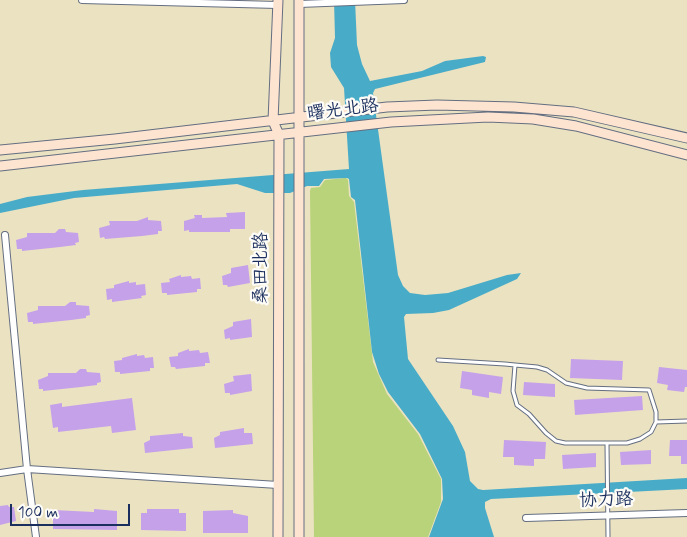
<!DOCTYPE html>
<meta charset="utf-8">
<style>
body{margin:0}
#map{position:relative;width:687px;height:537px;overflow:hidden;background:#ebe2c2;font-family:Mynerve,sans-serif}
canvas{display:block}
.scale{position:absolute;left:10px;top:504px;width:120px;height:22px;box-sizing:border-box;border:2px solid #1b2f5e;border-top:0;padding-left:6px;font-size:15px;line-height:18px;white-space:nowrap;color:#1b2f5e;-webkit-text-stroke:4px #fdfcf7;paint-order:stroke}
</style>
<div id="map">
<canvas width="687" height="537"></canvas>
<div class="scale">100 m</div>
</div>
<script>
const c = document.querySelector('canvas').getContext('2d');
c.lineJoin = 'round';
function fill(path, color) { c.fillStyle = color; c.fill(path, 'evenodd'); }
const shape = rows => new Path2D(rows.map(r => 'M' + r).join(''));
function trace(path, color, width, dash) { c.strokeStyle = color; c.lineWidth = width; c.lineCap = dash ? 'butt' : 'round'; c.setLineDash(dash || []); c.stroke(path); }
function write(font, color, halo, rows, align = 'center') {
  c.font = font + ' Mynerve,"LXGW WenKai TC",sans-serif'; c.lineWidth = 4.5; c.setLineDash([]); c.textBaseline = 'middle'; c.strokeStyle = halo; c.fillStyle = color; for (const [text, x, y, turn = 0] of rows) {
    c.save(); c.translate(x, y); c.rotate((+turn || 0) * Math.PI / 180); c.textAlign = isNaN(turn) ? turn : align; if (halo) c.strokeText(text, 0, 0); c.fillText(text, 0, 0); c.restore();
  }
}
const green = shape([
 [346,178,348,180,349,196,354,202,373,362,387,394,418,434,441,479,441,502,428,537,314,537,310,191,311,188,320,187,325,180]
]);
const water = shape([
 [334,0,355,0,357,45,362,64,370,81,422,71,445,61,483,56,486,57,485,62,375,89,373,93,398,275,403,286,410,293,425,295,448,293,507,275,521,273,517,279,449,310,433,313,406,314,404,317,408,359,453,426,465,452,470,481,478,489,483,490,687,478,687,489,491,499,485,502,485,508,494,537,429,537,443,499,442,479,420,434,388,392,379,374,372,352,355,200,351,197,349,179,347,178,324,179,319,186,307,186,290,193,265,193,237,184,74,198,0,213,0,204,27,197,83,190,349,169,344,88,331,67,330,53,335,38]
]);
const building = shape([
 [245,212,245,229,230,229,230,232,189,232,189,230,184,231,184,221,195,218,194,215,202,215,202,218,227,217,226,213],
 [148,217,148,220,161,221,162,231,158,231,158,234,142,236,105,239,104,237,100,238,99,228,110,225,109,221,137,221],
 [59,229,65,229,66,232,78,233,79,242,75,243,76,245,60,247,22,251,22,249,17,249,16,240,27,237,27,233,55,233],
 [248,265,250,283,228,287,227,285,223,285,222,276,231,273,231,268],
 [181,275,181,277,191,276,192,279,200,278,201,289,197,289,197,292,167,295,167,293,162,293,161,283,170,282,169,279],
 [129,281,129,283,136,282,136,285,145,284,146,295,141,296,142,298,112,302,112,299,107,300,106,289,114,288,114,285],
 [70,302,76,302,76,305,89,306,90,315,86,316,86,318,71,320,33,324,33,322,28,322,27,313,38,310,38,306,65,306],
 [251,319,252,337,230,340,230,338,225,339,224,330,233,326,233,322],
 [189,349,189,351,199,350,200,353,208,352,210,363,205,363,205,366,176,369,175,367,171,367,169,357,178,356,178,353],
 [137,354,137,356,144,355,145,358,153,357,154,368,150,368,150,371,120,374,120,372,115,372,114,361,122,360,122,358],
 [571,359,623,361,622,380,570,378],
 [659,367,687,370,687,387,685,387,684,392,667,390,668,385,657,383],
 [80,369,86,369,87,372,100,373,101,382,97,383,97,385,81,387,43,391,43,389,39,389,38,380,48,376,48,373,76,373],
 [462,371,503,377,501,394,489,392,489,398,472,395,472,390,460,388],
 [251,374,252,391,230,395,230,393,225,393,224,384,234,381,233,376],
 [524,382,555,384,555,397,523,395],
 [642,396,643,410,575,415,574,400],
 [132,398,136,430,112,433,111,426,58,432,58,427,53,428,50,405,62,403,62,407],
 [244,428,244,433,252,433,253,444,215,448,214,438,220,435,220,432],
 [183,433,183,436,192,437,193,448,145,453,144,443,150,440,150,436],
 [504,440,546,442,545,459,534,459,534,466,514,465,514,457,503,457],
 [670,440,687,440,687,464,681,464,681,456,669,456],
 [651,450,651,464,621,465,620,452],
 [596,453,596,467,563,469,562,455],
 [8,505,9,507,14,507,16,521,0,525,0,506],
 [94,509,117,511,117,530,53,529,53,510,94,512],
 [147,509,179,509,179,513,186,513,186,531,141,530,141,513,147,513],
 [233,510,233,513,248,516,248,533,203,533,203,511]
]);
const service = shape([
 [438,360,505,364,515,365,537,367,547,370,566,383,587,388,649,390,656,412,656,422,651,432,640,439,627,443,565,443,556,441,546,433,529,414,517,405,513,391,515,365],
 [656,422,687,421],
 [607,443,608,537]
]);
const minor = shape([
 [82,0,278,5],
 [299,4,404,0],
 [5,235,27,469,36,537],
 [0,473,27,469,278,485],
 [526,518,687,513]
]);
const secondary = shape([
 [299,0,299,537],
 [0,150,115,139,387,107,437,105,514,107,574,112,687,138],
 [0,166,391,122,488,117,533,119,576,126,687,155],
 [278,537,279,135,273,121,278,0]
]);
const streetNames = [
 ["曙光北路",343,111,-7],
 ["桑田北路",262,268,-90],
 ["协力路",606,501,-2]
];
fill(green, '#b8d379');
fill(water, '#48acc8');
fill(building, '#c5a1ea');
trace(service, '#646e81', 5);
trace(minor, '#646e81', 8);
trace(secondary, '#646e81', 11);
trace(service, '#fff', 3);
trace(minor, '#fff', 6);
trace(secondary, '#fde4d1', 9);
write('18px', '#1b2f5e', '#fdfcf7', streetNames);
</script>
